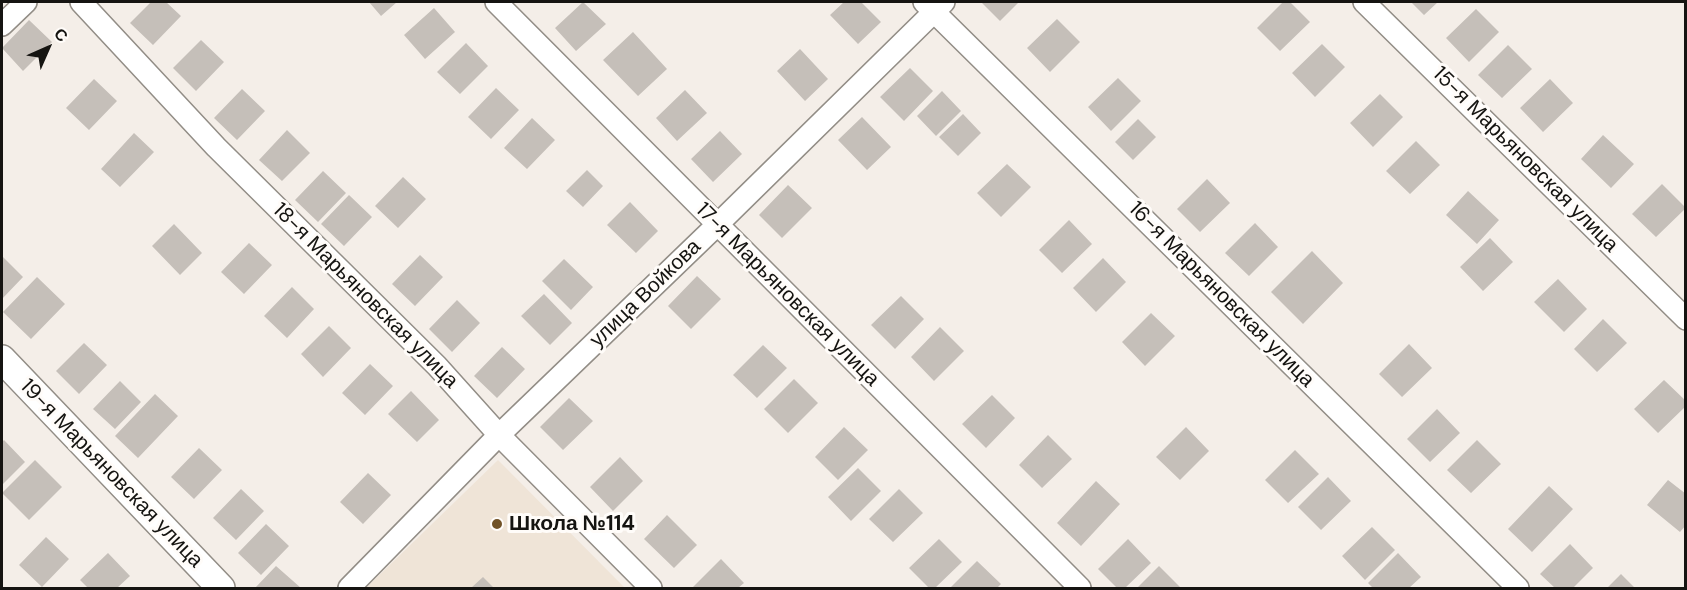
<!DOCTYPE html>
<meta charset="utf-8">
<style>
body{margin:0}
#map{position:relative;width:1687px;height:590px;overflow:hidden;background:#f4eee8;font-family:"DM Sans",sans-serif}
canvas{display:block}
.frame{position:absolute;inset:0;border:3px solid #151411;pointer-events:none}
.north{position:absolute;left:18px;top:18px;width:60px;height:60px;-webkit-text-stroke:4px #fffcf9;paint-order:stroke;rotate:45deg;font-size:16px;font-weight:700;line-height:24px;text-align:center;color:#151411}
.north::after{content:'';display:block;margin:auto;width:21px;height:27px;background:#151411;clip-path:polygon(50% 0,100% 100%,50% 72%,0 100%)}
</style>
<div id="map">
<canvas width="1687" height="590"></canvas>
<div class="frame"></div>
<div class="north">С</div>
</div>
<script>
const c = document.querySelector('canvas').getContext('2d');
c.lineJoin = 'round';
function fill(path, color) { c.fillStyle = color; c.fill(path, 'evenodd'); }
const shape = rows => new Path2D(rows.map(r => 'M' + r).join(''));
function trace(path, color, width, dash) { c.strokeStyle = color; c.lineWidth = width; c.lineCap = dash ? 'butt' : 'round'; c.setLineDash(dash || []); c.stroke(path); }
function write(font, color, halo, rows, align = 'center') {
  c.font = font + ' "DM Sans",sans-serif'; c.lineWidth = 6; c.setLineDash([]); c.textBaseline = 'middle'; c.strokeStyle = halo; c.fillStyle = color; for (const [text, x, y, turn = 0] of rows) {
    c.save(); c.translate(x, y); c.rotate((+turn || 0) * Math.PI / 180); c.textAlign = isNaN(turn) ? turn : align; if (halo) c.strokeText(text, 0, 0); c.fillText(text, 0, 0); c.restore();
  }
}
const built = shape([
 [498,460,625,588,366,588]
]);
const building = shape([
 [151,2,166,2,181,16,153,45,130,23],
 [369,2,397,2,381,16],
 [583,2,606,24,576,51,555,28],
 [844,2,861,2,881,22,858,44,830,15],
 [981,2,1019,2,1000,21],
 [1283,2,1290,2,1310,22,1280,51,1257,28],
 [1411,2,1438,2,1424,15],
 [434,8,455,32,425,59,404,35],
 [1476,9,1499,32,1469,62,1446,38],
 [1057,19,1080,42,1050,72,1027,48],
 [29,20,52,42,23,71,2,48],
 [633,32,667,69,638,96,603,60],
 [201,40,224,62,196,91,173,68],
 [466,43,488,66,460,94,437,72],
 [1322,44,1345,67,1315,97,1292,73],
 [1508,45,1532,69,1502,98,1478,75],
 [800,49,828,79,805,101,777,71],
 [910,68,933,91,904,121,880,97],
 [1118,78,1141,101,1111,131,1088,107],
 [94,79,117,101,89,130,66,108],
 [1550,79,1573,103,1543,132,1520,108],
 [496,88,519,110,491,139,468,117],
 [242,89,265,111,237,140,214,118],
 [685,90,707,113,677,141,656,118],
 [942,91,961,111,936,136,917,116],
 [1380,94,1403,117,1373,147,1350,123],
 [963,114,981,133,958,156,939,137],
 [862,117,891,147,867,170,838,140],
 [532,118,555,140,527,169,504,148],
 [1138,119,1156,137,1133,160,1115,142],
 [287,130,310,153,282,181,259,160],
 [720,131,742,154,713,182,691,159],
 [134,133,154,152,120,187,101,169],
 [1603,135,1634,164,1611,188,1581,159],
 [1416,141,1440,165,1410,194,1386,171],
 [1007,164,1031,187,1001,217,977,193],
 [587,170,603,186,583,207,566,191],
 [323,171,346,193,318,222,295,200],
 [403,177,426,199,398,228,375,206],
 [1207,179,1230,203,1200,232,1177,209],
 [1662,184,1686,208,1656,237,1632,214],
 [788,185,812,208,782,238,759,215],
 [1468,191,1499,220,1477,244,1446,215],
 [349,195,372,217,344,246,321,224],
 [630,202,658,231,636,253,607,225],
 [1069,220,1092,244,1062,273,1039,250],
 [1255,223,1278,247,1249,276,1225,253],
 [174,224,202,253,180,275,152,246],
 [1490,238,1513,262,1483,291,1460,267],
 [249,243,272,265,244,294,221,272],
 [1312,251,1343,283,1303,324,1271,292],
 [420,255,443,277,415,306,392,284],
 [2,256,23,277,2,299],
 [1103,258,1126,282,1096,312,1073,288],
 [564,259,593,287,571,310,542,281],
 [697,276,721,299,691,329,668,306],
 [37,277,65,304,31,339,3,312],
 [1558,279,1587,309,1564,332,1534,302],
 [292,287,314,309,287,338,264,316],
 [544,294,572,323,550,345,521,316],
 [901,296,924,319,895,349,871,325],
 [457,300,480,323,452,352,429,329],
 [1151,313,1175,336,1145,366,1122,342],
 [1603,319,1627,343,1597,372,1574,349],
 [329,326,351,348,323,377,301,354],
 [940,327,964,351,934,381,911,357],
 [84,343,107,365,79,394,56,371],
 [1409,344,1432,368,1402,397,1379,374],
 [763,345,787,368,757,398,733,375],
 [502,347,525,369,497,398,474,376],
 [370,364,393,386,365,415,342,393],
 [794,379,818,403,788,433,764,409],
 [1664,380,1686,401,1686,406,1658,433,1634,409],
 [120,381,141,402,115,429,93,409],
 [411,391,439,420,417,442,388,414],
 [155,394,178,416,138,458,115,436],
 [992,395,1015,418,986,448,962,424],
 [569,398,593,421,563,450,540,427],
 [1437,409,1460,433,1430,462,1407,439],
 [844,427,868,450,838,480,815,457],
 [1186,427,1209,451,1180,480,1156,457],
 [1048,435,1072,459,1042,488,1019,465],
 [4,440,25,462,2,485,2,442],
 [1477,440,1501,464,1471,493,1447,470],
 [199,448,222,470,194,499,171,477],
 [1295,450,1319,474,1288,503,1265,480],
 [620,457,643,481,613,511,590,487],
 [35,460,62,487,29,520,2,493],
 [858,468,881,491,851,521,828,497],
 [368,473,391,495,363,524,340,502],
 [1328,477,1351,501,1321,530,1298,507],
 [1668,480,1686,494,1686,525,1680,532,1647,505],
 [1096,481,1120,504,1081,546,1057,523],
 [1549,486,1573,509,1532,552,1508,529],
 [241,489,264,511,236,540,213,518],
 [899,489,923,513,893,542,869,519],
 [667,515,697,545,674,568,644,539],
 [266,524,289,546,261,575,238,553],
 [1372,527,1395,550,1365,580,1342,556],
 [46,537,69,559,42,587,19,565],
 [939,539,962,562,935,588,929,588,909,568],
 [1128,539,1151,563,1125,588,1117,588,1098,569],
 [1570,544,1593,568,1573,588,1555,588,1540,574],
 [108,553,130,576,117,588,88,588,80,580],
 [1398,553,1421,577,1409,588,1373,588,1368,583],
 [721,559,744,583,738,588,692,588],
 [977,561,1001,584,997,588,950,588],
 [276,566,301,588,255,588],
 [1159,566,1181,588,1137,588],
 [1621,574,1635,588,1607,588],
 [483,577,494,588,471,588]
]);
const minor = shape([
 [81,2,216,147,437,366,499,435,651,588],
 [496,2,1080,588],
 [924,2,1518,588],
 [1364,2,1686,319],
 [2,25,26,2],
 [349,588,499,435,717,225,944,2]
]);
const tertiary = shape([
 [2,359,221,588]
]);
const markers = [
 [497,524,6,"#715227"]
];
const streetNames = [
 ["15-я Марьяновская улица",1525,160,45],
 ["улица Войкова",646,294,-44],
 ["17-я Марьяновская улица",787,295,45],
 ["16-я Марьяновская улица",1221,295,45],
 ["18-я Марьяновская улица",365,296,45],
 ["19-я Марьяновская улица",111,474,46]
];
const poiNames = [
 ["Школа №114",509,524]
];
fill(built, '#efe4d7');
fill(building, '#c5bfb9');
trace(minor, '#928d86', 24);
trace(tertiary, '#928d86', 30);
trace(minor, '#fff', 21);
trace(tertiary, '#fff', 27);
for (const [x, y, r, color] of markers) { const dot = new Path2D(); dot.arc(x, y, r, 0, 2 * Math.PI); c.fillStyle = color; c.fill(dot); trace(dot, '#fffcf9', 2); }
write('21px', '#151411', '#fffcf9', streetNames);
write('bold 21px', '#151411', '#fffcf9', poiNames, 'left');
</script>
